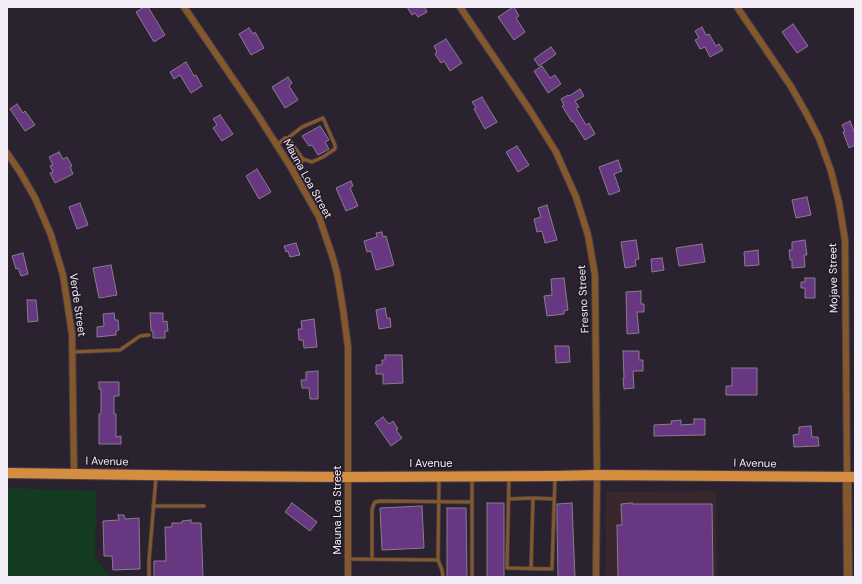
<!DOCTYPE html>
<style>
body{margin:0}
#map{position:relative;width:862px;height:584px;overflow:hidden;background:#2b2230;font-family:"DM Sans",sans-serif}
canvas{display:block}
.frame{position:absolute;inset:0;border:8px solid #f2edf6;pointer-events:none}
</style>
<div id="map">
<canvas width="862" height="584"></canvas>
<div class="frame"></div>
</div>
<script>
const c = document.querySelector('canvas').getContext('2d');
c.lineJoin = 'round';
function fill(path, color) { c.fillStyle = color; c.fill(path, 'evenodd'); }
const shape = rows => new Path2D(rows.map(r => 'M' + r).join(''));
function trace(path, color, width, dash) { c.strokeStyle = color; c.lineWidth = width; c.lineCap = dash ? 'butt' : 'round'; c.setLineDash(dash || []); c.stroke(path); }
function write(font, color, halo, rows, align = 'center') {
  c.font = font + ' "DM Sans",sans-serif'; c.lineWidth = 3; c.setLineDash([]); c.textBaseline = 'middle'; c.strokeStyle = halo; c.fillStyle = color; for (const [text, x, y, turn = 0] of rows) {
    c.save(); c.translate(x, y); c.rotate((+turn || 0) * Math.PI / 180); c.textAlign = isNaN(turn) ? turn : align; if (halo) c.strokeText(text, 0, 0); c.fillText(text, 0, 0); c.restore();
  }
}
const commercial = shape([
 [716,491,717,577,606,577,606,492]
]);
const green = shape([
 [7,488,96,491,95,558,111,577,7,577]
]);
const building = shape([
 [144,7,148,7,165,35,154,42,136,12,144,7],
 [407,7,426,7,425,8,427,12,418,17,415,13,412,15,407,7],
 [513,7,514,7,519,16,516,18,525,32,514,40,498,17,513,7],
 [793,24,808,46,797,53,782,32,793,24],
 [702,27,706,35,709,34,716,46,719,44,723,50,710,57,705,47,700,49,695,40,699,38,695,31,702,27],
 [249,28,253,34,255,32,264,48,251,55,239,34,249,28],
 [446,39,462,63,450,71,444,61,441,63,435,54,437,52,434,46,446,39],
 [551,47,556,54,539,66,534,59,551,47],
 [186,62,194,76,196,75,202,86,191,93,180,75,174,79,170,72,186,62],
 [542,66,550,78,555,75,561,84,548,93,534,71,542,66],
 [288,77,292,83,289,86,298,100,285,108,272,87,288,77],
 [580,89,584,96,575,101,579,107,576,108,586,125,589,123,595,134,585,140,573,121,572,122,562,106,564,105,561,99,568,95,569,96,580,89],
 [482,97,497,122,485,129,474,109,476,108,472,102,482,97],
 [17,104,23,113,25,111,35,125,25,131,10,109,17,104],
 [220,115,233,134,222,141,213,128,217,125,213,119,220,115],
 [850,121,855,134,855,145,849,148,843,132,845,131,842,125,850,121],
 [320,126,329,140,325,142,329,149,318,155,312,145,309,146,302,136,320,126],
 [517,146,529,165,518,172,506,152,517,146],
 [59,152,63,159,67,157,72,166,70,167,73,174,55,183,50,173,53,172,50,166,53,165,49,157,59,152],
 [618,160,622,171,614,174,620,191,609,195,599,167,618,160],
 [257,169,271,192,259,199,246,176,257,169],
 [351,181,353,186,350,188,358,206,346,211,336,188,351,181],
 [807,197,811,215,796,218,792,200,807,197],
 [80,203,88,225,77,229,69,207,80,203],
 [547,205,557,240,545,243,542,231,537,232,534,219,541,217,538,208,547,205],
 [382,232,383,237,386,236,394,265,376,270,371,251,367,252,364,241,377,237,376,233,382,232],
 [636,240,639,259,635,260,636,266,625,268,621,242,636,240],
 [805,240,807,255,804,255,805,267,792,268,792,260,790,260,789,250,792,250,792,242,805,240],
 [296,243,300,255,290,257,288,251,286,252,284,246,296,243],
 [702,244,705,262,679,266,676,248,702,244],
 [758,250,759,265,745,266,744,252,758,250],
 [23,253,28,274,21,276,18,268,16,269,12,256,23,253],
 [662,258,664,270,652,272,651,259,662,258],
 [111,265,117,295,99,298,93,268,111,265],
 [564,278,568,310,564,311,564,314,547,316,544,296,552,295,551,279,564,278],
 [805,278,815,278,815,298,805,298,805,288,801,288,801,282,805,282,805,278],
 [641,291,641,304,644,304,644,312,637,312,639,333,627,334,626,292,641,291],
 [27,300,36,300,38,321,28,322,27,300],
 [385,308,387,318,390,318,391,327,379,329,376,310,385,308],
 [114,313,115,320,118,320,119,330,116,331,116,335,97,337,97,327,104,326,103,314,114,313],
 [150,313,163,313,163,322,167,321,168,331,165,331,165,338,153,338,153,331,151,331,150,313],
 [314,319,317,347,304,348,303,340,299,340,298,329,302,329,301,321,314,319],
 [555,346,569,346,570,362,556,363,555,346],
 [623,351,639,351,639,360,643,360,643,371,633,371,634,388,624,389,623,378,624,378,623,351],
 [385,355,402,355,403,383,383,384,383,374,376,374,376,365,382,365,382,360,385,360,385,355],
 [732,368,757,368,757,395,726,395,726,386,732,386,732,368],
 [318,371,318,399,310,399,309,388,302,388,301,380,306,380,306,372,318,371],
 [99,382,119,382,119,396,114,396,114,414,116,414,116,437,121,436,121,444,99,444,99,414,101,414,101,389,99,389,99,382],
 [383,417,389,424,393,421,398,429,396,430,402,438,391,446,375,423,383,417],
 [694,419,705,419,705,435,654,436,654,425,672,424,671,421,681,420,681,425,694,424,694,419],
 [811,426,812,437,818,437,819,446,794,447,793,435,799,434,799,427,811,426],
 [292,503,317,522,310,531,285,512,292,503],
 [487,503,504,503,504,577,487,577,487,503],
 [572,503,575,577,558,577,557,523,557,504,572,503],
 [632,503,632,504,712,504,713,577,618,577,617,525,622,525,621,504,632,503],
 [422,506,424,548,382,550,380,508,422,506],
 [447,508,466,508,467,577,447,577,447,508],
 [118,515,124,515,125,519,139,518,140,569,113,570,112,556,104,556,103,521,119,520,118,515],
 [191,520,191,523,201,523,203,577,154,577,154,561,166,561,165,527,172,527,172,523,182,523,182,521,191,520]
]);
const service = shape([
 [288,138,302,127,323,118,335,145,335,149,323,157,312,162,303,159],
 [277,145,285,138,288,138,303,159,301,163,292,169],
 [72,352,120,350,140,336,149,335],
 [509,477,507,568,552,569,555,478],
 [472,479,472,577],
 [533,498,554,499],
 [509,499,533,498,531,569],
 [153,506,204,506],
 [348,559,438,560,439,479],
 [372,559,372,510,373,506,375,502,381,501,472,502],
 [438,560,442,570,443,577],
 [149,577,149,561,156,477]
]);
const minor = shape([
 [184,7,257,114,290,166,319,217,332,255,337,273,343,309,348,347,348,577],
 [460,7,531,112,556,152,576,197,588,235,595,275,597,475,596,577],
 [737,7,790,85,805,111,819,138,831,171,839,203,845,240,847,477],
 [7,153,20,172,35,198,51,235,63,275,72,334,74,473]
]);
const tertiary = shape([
 [847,477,848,577]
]);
const primary = shape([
 [7,473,213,476,348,477,555,476,597,475,855,477]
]);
const streetNames = [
 ["Mauna Loa Street",307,179,61],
 ["Mojave Street",834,278,-91],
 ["Fresno Street",584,299,-93],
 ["Verde Street",77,305,82],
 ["I Avenue",107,462,1],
 ["I Avenue",431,464],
 ["I Avenue",755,464,1],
 ["Mauna Loa Street",338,510,-90]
];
fill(commercial, '#3a272e');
fill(green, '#123b20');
fill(building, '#683782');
trace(building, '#887d8e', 1);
trace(service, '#473e4c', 4.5);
trace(minor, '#473e4c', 8);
trace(tertiary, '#473e4c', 10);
trace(primary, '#473e4c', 12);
trace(service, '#84582a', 3);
trace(minor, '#84582a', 6);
trace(tertiary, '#84582a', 8);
trace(primary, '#d58d3f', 10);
write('11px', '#f2edf6', '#211926', streetNames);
</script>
